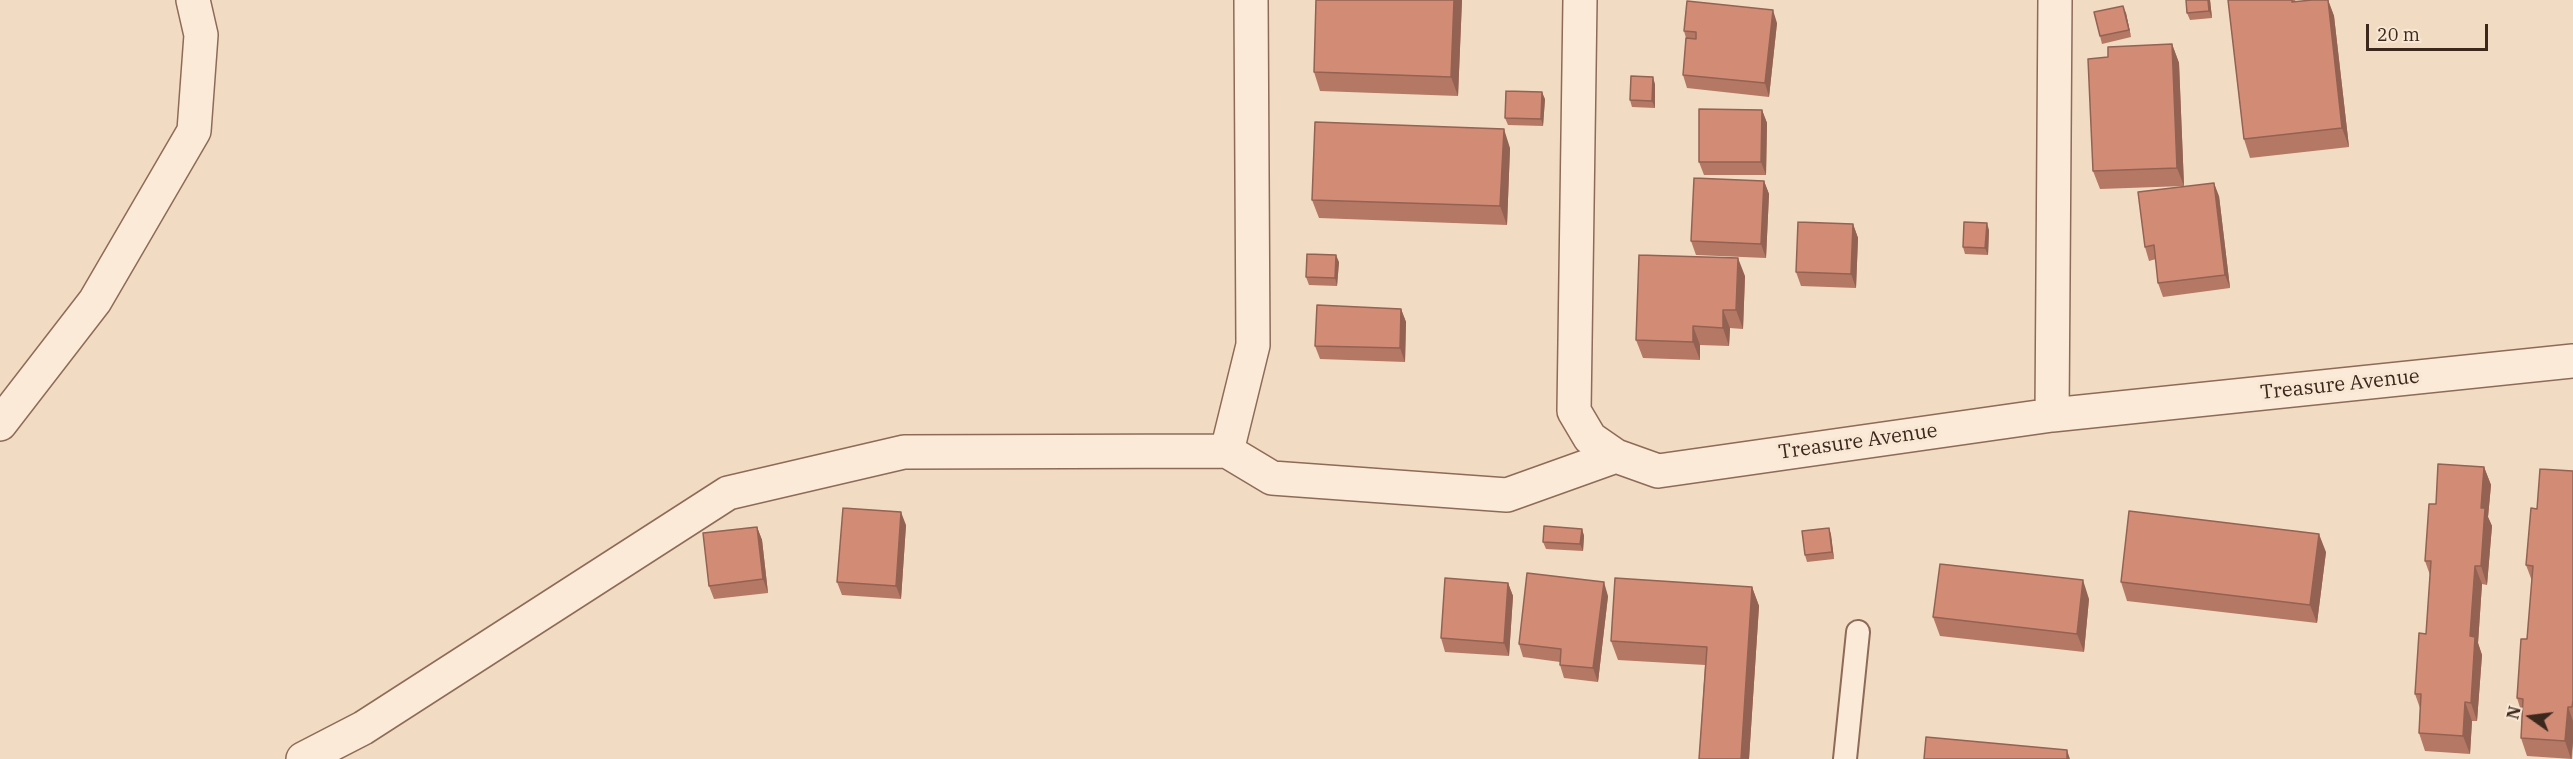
<!DOCTYPE html>
<style>
body{margin:0}
#map{position:relative;width:2573px;height:759px;overflow:hidden;background:#f1dbc2;font-family:"IBM Plex Serif",serif}
canvas{display:block}
.north{position:absolute;left:2501px;top:687px;width:60px;height:60px;-webkit-text-stroke:4px #f8e7d3;paint-order:stroke;rotate:284deg;font-size:16px;font-weight:700;line-height:24px;text-align:center;color:#3c271d}
.north::after{content:'';display:block;margin:auto;width:21px;height:27px;background:#3c271d;clip-path:polygon(50% 0,100% 100%,50% 72%,0 100%)}
.scale{position:absolute;left:2366px;top:24px;width:122px;height:27px;box-sizing:border-box;border:3px solid #3c271d;border-top:0;padding-left:8px;font-size:18px;line-height:21px;white-space:nowrap;color:#3c271d;-webkit-text-stroke:4px #f8e7d3;paint-order:stroke}
</style>
<div id="map">
<canvas width="2573" height="759"></canvas>
<div class="north">N</div>
<div class="scale">20 m</div>
</div>
<script>
const c = document.querySelector('canvas').getContext('2d');
c.lineJoin = 'round';
const shape = rows => new Path2D(rows.map(r => 'M' + r).join(''));
function trace(path, color, width, dash) { c.strokeStyle = color; c.lineWidth = width; c.lineCap = dash ? 'butt' : 'round'; c.setLineDash(dash || []); c.stroke(path); }
function fill(path, color) { c.fillStyle = color; c.fill(path, 'evenodd'); }
function write(font, color, halo, rows, align = 'center') {
  c.font = font + ' "IBM Plex Serif",serif'; c.lineWidth = 6; c.setLineDash([]); c.textBaseline = 'middle'; c.strokeStyle = halo; c.fillStyle = color; for (const [text, x, y, turn = 0] of rows) {
    c.save(); c.translate(x, y); c.rotate((+turn || 0) * Math.PI / 180); c.textAlign = isNaN(turn) ? turn : align; if (halo) c.strokeText(text, 0, 0); c.fillText(text, 0, 0); c.restore();
  }
}
const service = shape([
 [1845,759,1858,632]
]);
const minor = shape([
 [1580,0,1574,411,1590,438,1616,456,1658,471,2052,415,2573,361],
 [2052,415,2055,0],
 [0,424,95,301,194,131,201,35,193,0],
 [1227,451,1253,345,1251,0],
 [303,759,363,728,728,493,904,452,1227,451,1272,478,1507,495,1616,456]
]);
const wall = shape([
 [1316,0,1462,0,1458,96,1320,91,1314,72],
 [2186,0,2210,0,2212,18,2190,20,2187,13],
 [2228,0,2295,0,2296,2,2312,0,2328,0,2334,16,2349,147,2250,158,2244,139],
 [2126,13,2131,37,2102,44,2100,36],
 [1777,23,1769,97,1687,88,1683,75,1686,38,1684,31],
 [2172,44,2179,63,2184,186,2100,189,2093,171,2108,57],
 [1655,84,1655,108,1632,107,1630,100],
 [1545,99,1543,126,1508,125,1505,118],
 [1762,110,1767,123,1766,175,1704,175,1699,162],
 [1510,148,1507,225,1319,218,1312,200],
 [1764,181,1769,194,1766,258,1696,255,1691,241],
 [2219,196,2230,288,2163,297,2158,283,2156,259,2149,261,2145,247],
 [1853,224,1858,238,1856,288,1801,286,1796,272],
 [1989,230,1988,255,1965,254,1963,247],
 [1339,262,1337,286,1309,285,1306,277],
 [1745,276,1743,329,1730,328,1729,346,1700,345,1700,360,1643,358,1636,340],
 [1401,309,1406,322,1405,362,1320,359,1315,346],
 [2484,467,2491,485,2488,517,2492,526,2487,585,2482,584,2478,643,2482,655,2477,721,2472,721,2470,754,2425,751,2419,733,2420,708,2415,694,2426,634,2430,575,2425,561,2436,504],
 [2573,471,2573,742,2572,759,2527,756,2521,738,2522,714,2517,698,2527,639,2532,581,2526,565,2537,509],
 [906,525,901,599,842,595,837,582],
 [757,527,762,540,768,593,714,599,709,586],
 [1829,528,1831,535,1834,559,1807,562,1805,555],
 [1582,529,1584,536,1583,551,1546,549,1543,542],
 [2326,552,2317,623,2127,601,2121,582],
 [1508,583,1513,596,1509,656,1445,652,1441,638],
 [1752,587,1759,606,1749,759,1699,759,1705,665,1618,660,1611,641],
 [1608,596,1598,682,1564,678,1560,665,1560,662,1523,657,1519,644],
 [2089,599,2084,652,1940,636,1933,617]
]);
const shadedWall = shape([
 [1454,0,1462,0,1458,96,1451,77],
 [2208,0,2210,0,2212,18,2209,11],
 [2328,0,2334,16,2349,147,2342,128],
 [2123,6,2126,13,2131,37,2129,30],
 [1773,10,1777,23,1769,97,1765,83],
 [2172,44,2179,63,2184,186,2177,168],
 [1653,77,1655,84,1655,108,1652,101],
 [1542,92,1545,99,1543,126,1541,119],
 [1762,110,1767,123,1766,175,1761,162],
 [1504,129,1510,148,1507,225,1500,206],
 [1764,181,1769,194,1766,258,1761,244],
 [2214,183,2219,196,2230,288,2225,275],
 [1987,223,1989,230,1988,255,1985,248],
 [1853,224,1858,238,1856,288,1851,274],
 [1336,255,1339,262,1337,286,1335,278],
 [1738,258,1745,276,1743,329,1736,310],
 [1401,309,1406,322,1405,362,1400,348],
 [1723,310,1730,328,1729,346,1723,328],
 [1693,326,1700,345,1700,360,1693,342],
 [2484,467,2491,485,2488,517,2492,526,2487,585,2481,566,2481,508],
 [901,512,906,525,901,599,896,586],
 [757,527,762,540,768,593,763,579],
 [1829,528,1831,535,1834,559,1832,552],
 [1582,529,1584,536,1583,551,1580,544],
 [2319,534,2326,552,2317,623,2310,605],
 [2475,566,2482,584,2478,643,2482,655,2477,721,2471,703,2470,636],
 [2083,580,2089,599,2084,652,2077,634],
 [1604,582,1608,596,1598,682,1593,668],
 [1508,583,1513,596,1509,656,1504,643],
 [1752,587,1759,606,1749,759,1741,759],
 [2465,702,2472,721,2470,754,2463,736],
 [2568,707,2573,721,2573,742,2571,759,2565,741],
 [2067,750,2070,759,2067,759]
]);
const building = shape([
 [1316,0,1454,0,1451,77,1314,72,1316,0],
 [2186,0,2208,0,2209,11,2187,13,2186,0],
 [2228,0,2292,0,2292,2,2312,0,2328,0,2342,128,2244,139,2228,0],
 [1687,1,1773,10,1765,83,1683,75,1686,38,1696,39,1696,32,1684,31,1687,1],
 [2123,6,2129,30,2100,36,2094,12,2123,6],
 [2172,44,2177,168,2093,171,2088,59,2108,57,2108,47,2172,44],
 [1631,76,1653,77,1652,101,1630,100,1631,76],
 [1506,91,1542,92,1541,119,1505,118,1506,91],
 [1699,109,1762,110,1761,162,1699,162,1699,109],
 [1315,122,1504,129,1500,206,1312,200,1315,122],
 [1694,178,1764,181,1761,244,1691,241,1694,178],
 [2214,183,2225,275,2158,283,2154,245,2145,247,2138,192,2214,183],
 [1798,222,1853,224,1851,274,1796,272,1798,222],
 [1964,222,1987,223,1985,248,1963,247,1964,222],
 [1307,254,1336,255,1335,278,1306,277,1307,254],
 [1639,255,1738,258,1736,310,1723,310,1723,328,1693,326,1693,342,1636,340,1639,255],
 [1317,305,1401,309,1400,348,1315,346,1317,305],
 [2438,464,2484,467,2481,508,2485,508,2481,566,2475,566,2470,636,2475,637,2471,703,2465,702,2463,736,2419,733,2421,694,2415,694,2419,633,2426,634,2431,561,2425,561,2429,504,2436,504,2438,464],
 [2540,469,2573,471,2573,700,2572,707,2568,707,2565,741,2521,738,2523,699,2517,698,2521,639,2527,639,2533,566,2526,565,2531,508,2537,509,2540,469],
 [843,508,901,512,896,586,837,582,843,508],
 [2129,511,2319,534,2310,605,2121,582,2129,511],
 [1544,526,1582,529,1580,544,1543,542,1544,526],
 [757,527,763,579,709,586,703,533,757,527],
 [1829,528,1832,552,1805,555,1802,531,1829,528],
 [1940,564,2083,580,2077,634,1933,617,1940,564],
 [1527,573,1604,582,1593,668,1560,665,1561,649,1519,644,1527,573],
 [1445,578,1508,583,1504,643,1441,638,1445,578],
 [1615,578,1752,587,1741,759,1699,759,1707,647,1611,641,1615,578],
 [1926,737,2067,750,2067,759,1924,759,1926,737]
]);
const streetNames = [
 ["Treasure Avenue",2340,385,-6],
 ["Treasure Avenue",1858,442,-8]
];
trace(service, '#8d6b58', 26);
trace(minor, '#8d6b58', 36);
trace(service, '#fbead7', 22);
trace(minor, '#fbead7', 33);
fill(wall, '#b57865');
fill(shadedWall, '#936253');
fill(building, '#d28c76');
trace(building, '#936253', 1.5);
write('20px', '#3c271d', '#f8e7d3', streetNames);
</script>
